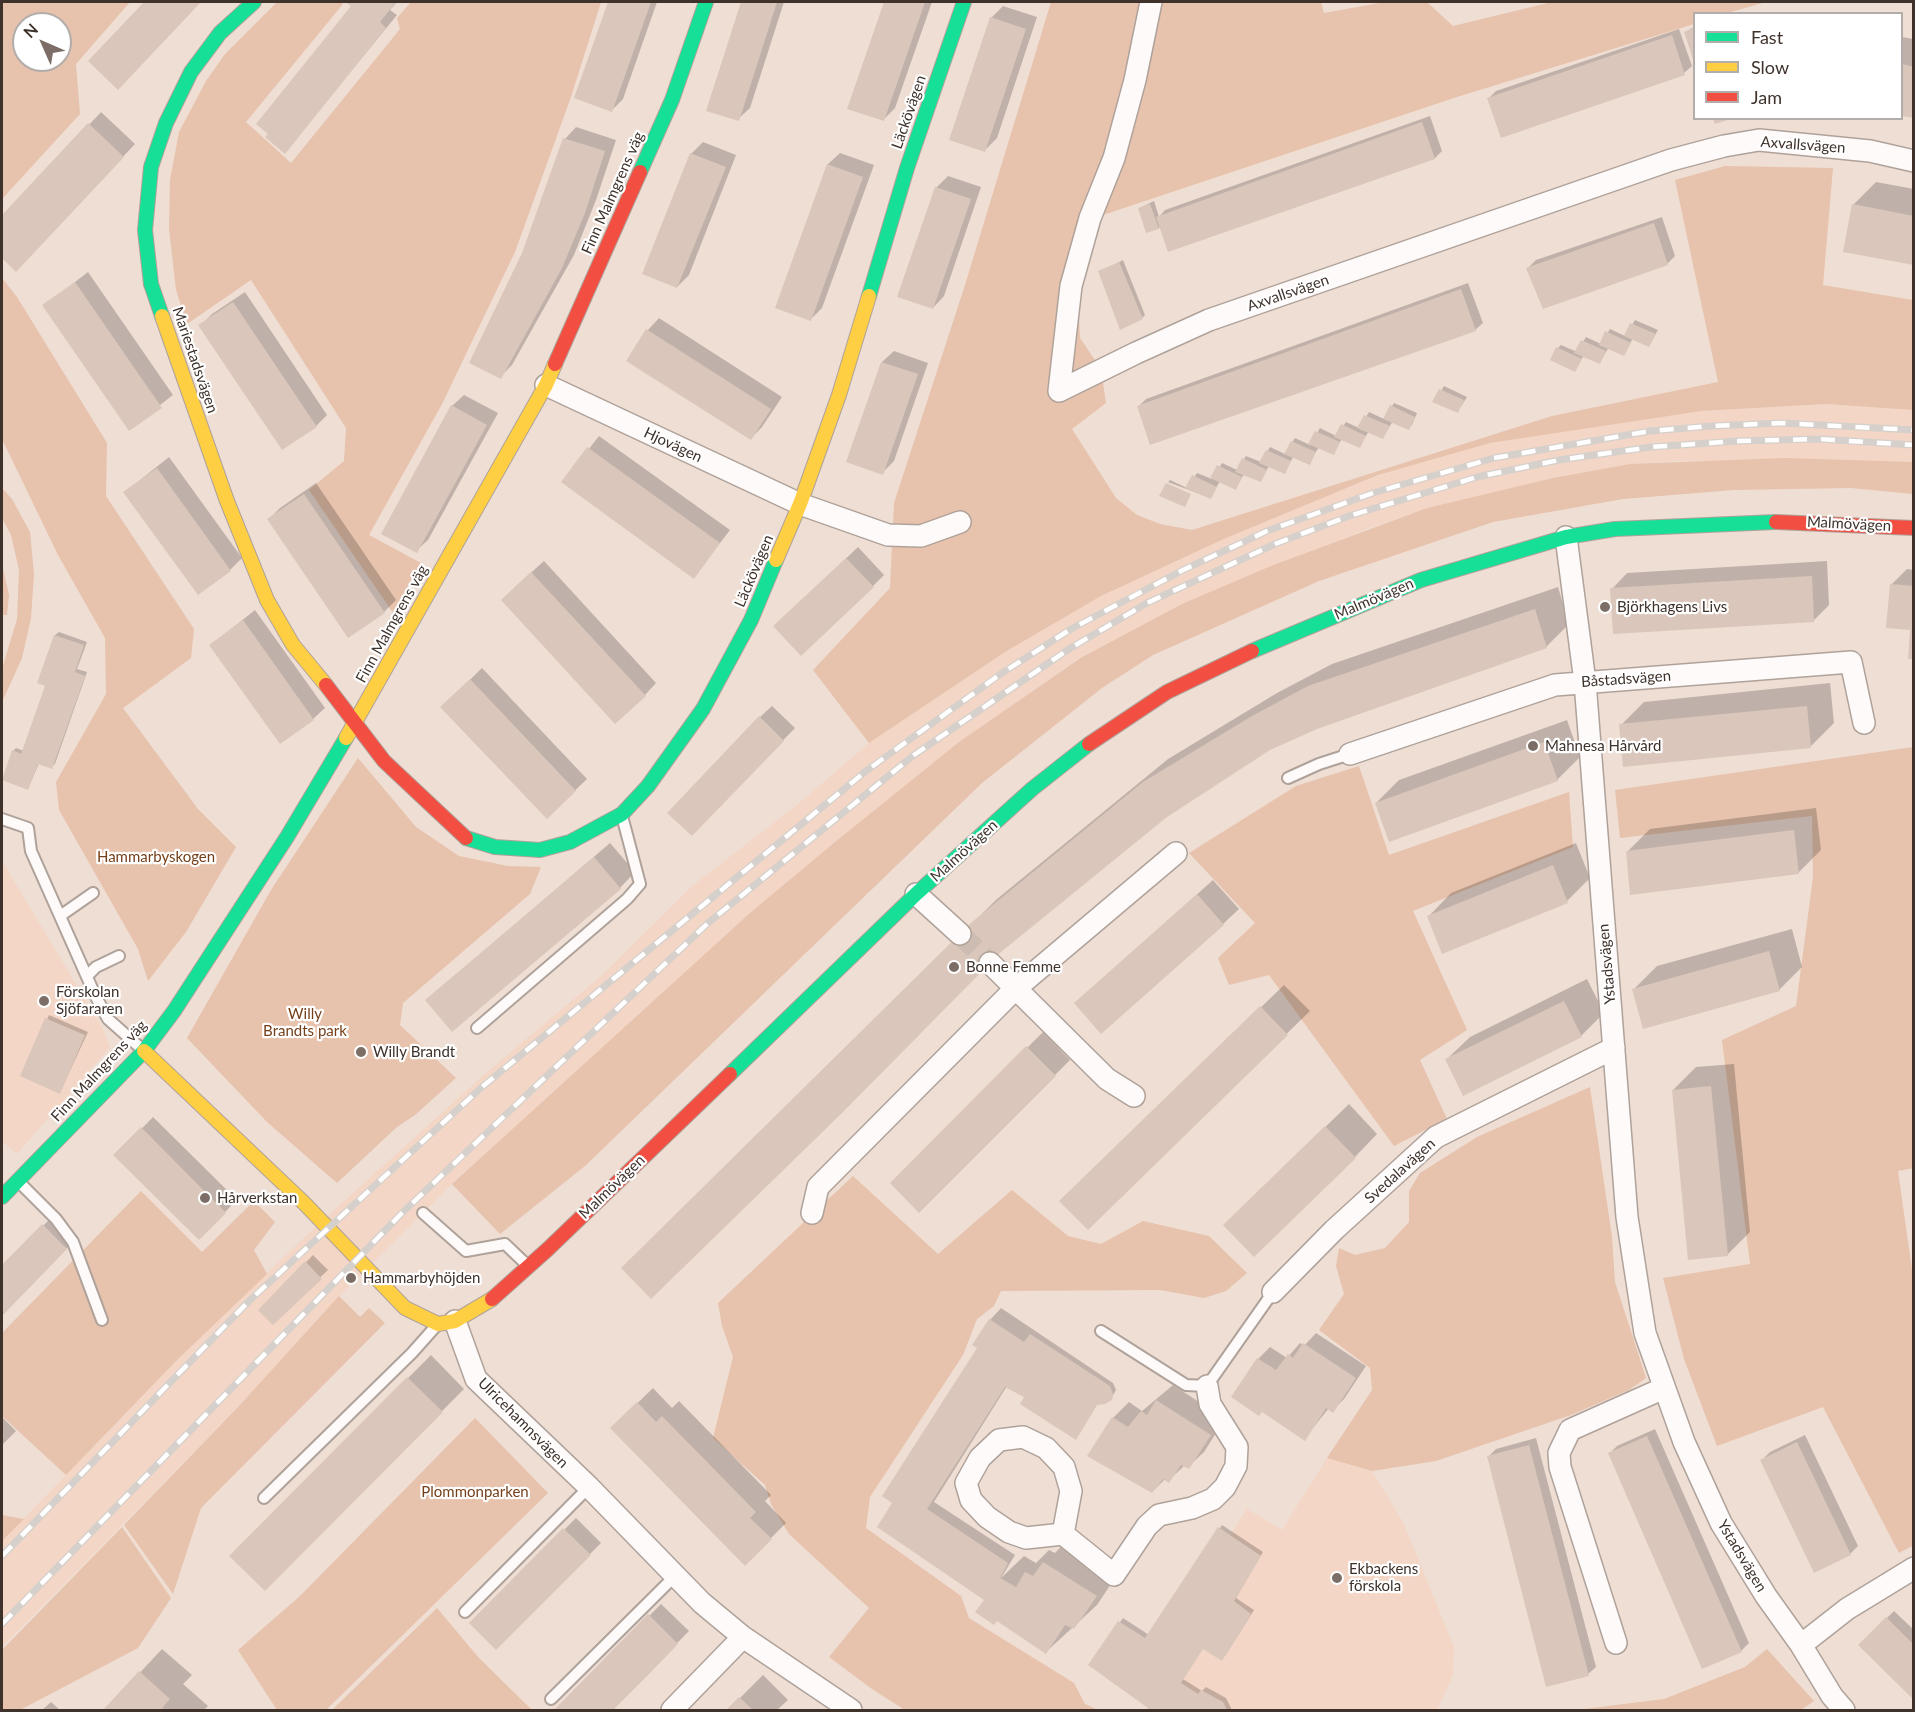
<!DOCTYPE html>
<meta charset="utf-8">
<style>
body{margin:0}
#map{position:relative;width:1915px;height:1712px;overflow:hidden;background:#efded4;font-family:Lato,sans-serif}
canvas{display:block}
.frame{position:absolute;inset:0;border:3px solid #3e322b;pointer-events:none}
.legend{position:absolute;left:1693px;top:12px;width:210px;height:108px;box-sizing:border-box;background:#fff;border:2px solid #b2adaa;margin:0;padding:8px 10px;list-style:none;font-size:18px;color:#3e322b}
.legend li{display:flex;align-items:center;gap:12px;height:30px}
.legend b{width:30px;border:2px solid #b2adaa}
.north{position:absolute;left:12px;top:12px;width:60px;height:60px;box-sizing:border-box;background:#fff;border:2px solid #b2adaa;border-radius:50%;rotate:315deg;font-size:16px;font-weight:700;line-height:24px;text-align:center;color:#3e322b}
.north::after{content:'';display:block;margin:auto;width:21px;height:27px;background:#7c6e66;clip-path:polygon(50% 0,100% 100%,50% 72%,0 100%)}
</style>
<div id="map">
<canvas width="1915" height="1712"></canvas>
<div class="frame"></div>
<ul class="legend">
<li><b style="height:8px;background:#16e098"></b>Fast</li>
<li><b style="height:8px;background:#ffcf43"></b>Slow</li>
<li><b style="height:8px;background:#f24e42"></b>Jam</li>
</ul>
<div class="north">N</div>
</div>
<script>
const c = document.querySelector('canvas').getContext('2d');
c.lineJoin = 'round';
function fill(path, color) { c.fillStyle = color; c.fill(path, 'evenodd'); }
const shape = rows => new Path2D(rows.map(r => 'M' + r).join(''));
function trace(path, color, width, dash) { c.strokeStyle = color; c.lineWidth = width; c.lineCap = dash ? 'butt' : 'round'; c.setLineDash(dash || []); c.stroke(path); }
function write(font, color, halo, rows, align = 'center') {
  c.font = font + ' Lato,sans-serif'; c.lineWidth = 4.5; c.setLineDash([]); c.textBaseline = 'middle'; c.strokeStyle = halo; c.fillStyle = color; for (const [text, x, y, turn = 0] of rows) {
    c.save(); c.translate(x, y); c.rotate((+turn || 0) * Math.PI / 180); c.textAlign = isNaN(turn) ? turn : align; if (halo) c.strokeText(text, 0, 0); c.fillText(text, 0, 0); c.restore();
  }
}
const built = shape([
 [1826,404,1913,410,1913,462,1678,461,1630,464,1553,478,1427,508,1367,529,1182,604,1081,657,959,742,835,842,751,912,452,1184,348,1287,239,1406,2,1647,2,1541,176,1361,311,1231,487,1072,601,976,691,887,798,804,869,743,1005,652,1101,596,1226,538,1378,475,1489,443,1587,426,1701,411],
 [2,861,103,1029,110,1047,17,1154,2,1141],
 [1327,1458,1372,1471,1403,1522,1454,1647,1453,1675,1437,1710,1227,1710,1223,1702,1202,1690,1198,1694,1181,1683,1203,1649,1222,1661,1251,1614,1234,1601,1261,1556,1230,1535,1247,1509,1282,1530]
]);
const green = shape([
 [2,2,130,2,76,64,80,114,2,199],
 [24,24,60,24,60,60,24,60],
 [277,2,340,2,343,4,246,122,291,163,400,29,397,18,411,2,601,2,571,97,515,252,442,404,369,535,421,563,393,613,309,490,344,461,346,428,251,280,187,324,176,290,169,229,170,180,179,132,206,81,225,54],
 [1051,2,1321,2,1324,13,1385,2,1427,2,1453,26,1552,2,1766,2,1727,13,1694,14,1694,24,1457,97,1097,217,1078,295,1080,338,1101,369,1106,403,1072,429,1116,498,1137,515,1160,524,1192,530,1552,416,1718,382,1675,180,1725,166,1833,168,1823,285,1913,300,1913,410,1826,404,1701,411,1490,443,1378,475,1226,538,1101,596,1005,652,869,743,813,670,890,588,894,503,965,285],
 [2,278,17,297,107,443,106,496,194,629,191,658,123,708,198,809,236,847,186,932,148,981,138,949,59,810,56,782,106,694,105,638,58,555,2,439],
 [1785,458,1913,462,1913,494,1851,488,1734,490,1623,499,1493,522,1319,581,1153,655,1102,688,982,783,585,1166,500,1234,452,1184,751,912,835,842,959,742,1082,657,1182,604,1271,566,1427,508,1553,478,1630,464],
 [2,488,12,499,30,532,34,574,31,618,22,658,2,702,2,669,17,619,19,570,11,535,2,518],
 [2,564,9,595,7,615,2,615],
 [1913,747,1914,1168,1898,1171,1914,1284,1914,1545,1899,1553,1823,1407,1717,1446,1684,1359,1663,1278,1750,1264,1722,1040,1796,1006,1813,877,1812,816,1620,838,1615,790],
 [358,758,416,827,459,856,508,866,541,867,530,894,403,1003,400,1025,456,1078,415,1115,397,1127,337,1183,267,1122,187,1038,271,890],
 [1359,766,1389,855,1569,792,1573,847,1413,911,1467,1030,1420,1060,1447,1119,1394,1146,1269,975,1229,985,1218,958,1255,923,1189,853,1296,786],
 [1590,1087,1612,1237,1615,1282,1646,1378,1629,1390,1571,1415,1436,1461,1372,1471,1327,1458,1372,1390,1370,1368,1319,1330,1344,1294,1336,1266,1339,1248,1355,1255,1385,1248,1409,1222,1409,1191,1420,1173,1477,1137],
 [853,1176,938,1254,1012,1190,1068,1236,1101,1244,1143,1221,1209,1236,1247,1273,1226,1291,1204,1298,1160,1290,1001,1291,994,1306,977,1319,963,1355,870,1497,866,1528,961,1596,969,1618,1074,1683,1085,1704,1098,1710,905,1710,872,1689,829,1657,869,1608,789,1534,771,1504,765,1485,713,1438,733,1357,722,1326,718,1303],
 [141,1191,202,1252,254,1201,275,1222,254,1250,267,1274,176,1361,66,1475,2,1416,2,1333],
 [339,1296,360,1317,369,1308,385,1323,201,1508,173,1594,124,1525,239,1406],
 [475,1418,548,1493,326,1710,277,1710,238,1650,300,1596],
 [2,1515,24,1519,2,1541],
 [122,1527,171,1598,138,1648,20,1710,2,1710,2,1650],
 [437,1608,479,1658,532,1710,332,1710],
 [1767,1649,1814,1701,1801,1710,1576,1710,1664,1699,1745,1667]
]);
const shadow = shape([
 [146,2,199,2,130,76,90,61],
 [348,2,397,2,390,10,397,15,285,152,353,5],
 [609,2,657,2,623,99,612,110,576,97],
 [743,2,784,2,750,108,738,119,708,110],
 [886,2,932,2,895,108,883,120,849,108],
 [1003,6,1037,17,997,138,985,150,991,18],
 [1694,27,1694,59,1685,32],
 [1679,29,1692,66,1684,73,1489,98,1496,91],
 [1902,37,1914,39,1914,116,1902,114],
 [101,112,135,144,16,270,2,256,2,218],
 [1430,116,1442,151,1435,158,1158,228,1140,208,1154,201,1159,217,1165,210],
 [576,127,616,140,596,200,574,255,512,365,500,377,523,254,565,139],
 [703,142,736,155,689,275,677,287,691,154],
 [840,153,874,165,822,308,811,319,777,307,828,164],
 [948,176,981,187,944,296,933,308,936,188],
 [1876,182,1914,189,1914,264,1853,205],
 [1662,217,1675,256,1668,263,1544,307,1528,268,1536,260],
 [1123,260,1145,315,1142,318,1100,272],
 [88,272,173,395,129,429,44,306],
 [1468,283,1483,323,1475,330,1139,406,1146,399],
 [245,292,327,415,316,426,200,326,212,314],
 [659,318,782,397,762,427,750,439,628,360,648,330],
 [1635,320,1658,330,1649,345,1633,338,1624,354,1609,347,1600,362,1584,355,1575,370,1558,348,1561,345,1577,352,1586,337,1601,344,1610,329,1625,336],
 [894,351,928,363,894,461,882,473,848,461,882,362],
 [1444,386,1467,397,1458,411,1435,401],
 [464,395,498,413,428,540,416,551,452,406],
 [1394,403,1417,413,1412,425,1408,428,1393,421,1383,437,1369,431,1359,447,1342,439,1333,453,1319,447,1309,463,1294,456,1284,472,1269,466,1260,481,1244,474,1236,488,1220,481,1210,498,1168,482,1170,480,1187,488,1197,473,1212,479,1222,463,1237,470,1246,456,1261,462,1270,447,1285,454,1295,438,1310,445,1320,428,1336,436,1346,422,1359,428,1369,412,1384,419],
 [599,436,730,530,694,577,563,482],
 [169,457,242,558,230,570,125,492],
 [316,483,396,600,384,612,349,636,269,519,280,508],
 [858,547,884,575,873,586,787,615],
 [544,561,656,683,645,695,514,588],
 [1827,561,1829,605,1814,620,1612,589,1627,573],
 [1907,569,1914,570,1914,658,1911,628,1891,585],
 [1558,587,1569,624,1546,647,1316,727,1269,749,1166,815,1001,950,623,1268,997,899,1168,759,1277,693,1332,664],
 [255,610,325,708,313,719,211,645],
 [59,632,87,642,77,669,87,672,55,764,51,767,39,763,28,789,13,751,16,748,24,751,47,685,55,635],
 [482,668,587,779,547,817,442,707],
 [1830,683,1834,723,1811,746,1621,725,1644,702],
 [772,706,795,728,692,834,760,717],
 [1567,720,1580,757,1557,780,1376,803,1399,780],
 [1816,808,1821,850,1798,873,1627,852,1650,829],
 [610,843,635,872,620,888,427,1000],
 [1576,843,1590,878,1567,901,1443,952,1429,916,1451,893],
 [1213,880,1239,909,1223,924,1076,1003],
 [1792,929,1802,967,1779,990,1634,989,1657,966],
 [1587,979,1604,1013,1581,1036,1447,1059,1470,1037],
 [1284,985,1310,1011,1088,1228,1084,1178],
 [49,1015,88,1032,60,1092,22,1075],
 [1043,1032,1070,1060,919,1211,892,1183],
 [1734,1064,1750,1232,1727,1255,1673,1090,1696,1067],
 [1349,1104,1377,1134,1355,1157,1248,1202],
 [153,1117,237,1200,199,1238,116,1155],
 [55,1214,78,1237,2,1314,2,1267],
 [313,1255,328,1270,273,1322,260,1310],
 [1001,1308,1113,1383,1116,1390,1111,1399,1026,1396,1007,1386,934,1502,1015,1555,1001,1578,1024,1556,1036,1563,1049,1550,1055,1553,1067,1540,1119,1572,1097,1605,1046,1652,986,1599,879,1527,979,1347,990,1320],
 [1316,1333,1366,1366,1344,1399,1332,1411,1329,1408,1304,1439,1262,1411,1233,1397,1258,1359,1270,1347,1287,1358,1300,1343,1304,1346],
 [431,1355,464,1389,265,1589,231,1556],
 [1173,1385,1225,1419,1204,1452,1188,1467,1185,1465,1168,1481,1165,1479,1152,1492,1113,1418,1129,1402,1142,1411],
 [653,1388,672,1408,679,1401,771,1495,765,1501,786,1523,745,1564,612,1428],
 [2,1417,16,1431,2,1445],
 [1655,1429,1749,1643,1741,1651,1610,1453,1617,1446],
 [1805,1435,1858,1546,1850,1554,1762,1460,1770,1452],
 [1536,1438,1596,1667,1588,1674,1489,1456,1496,1449],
 [576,1518,601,1543,496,1648,471,1623],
 [1222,1525,1263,1552,1236,1598,1254,1610,1225,1656,1203,1648,1183,1679,1202,1691,1206,1687,1226,1698,1232,1710,1149,1710,1150,1708,1090,1665,1123,1618,1149,1635],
 [661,1604,689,1631,611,1710,556,1710],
 [1894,1611,1914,1630,1914,1698,1860,1645],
 [162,1649,192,1675,183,1684,208,1706,204,1710,105,1710],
 [763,1675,788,1700,777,1710,728,1710],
 [51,1702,60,1710,42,1710]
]);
const building = shape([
 [144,2,201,2,118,90,88,61],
 [345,2,396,2,380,22,386,28,285,154,265,137,268,134,256,124,351,6],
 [608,2,651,2,612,112,574,98],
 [741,2,777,2,739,121,706,111],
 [884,2,925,2,884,121,847,109],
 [990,17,1026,29,985,152,949,140],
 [1694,28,1694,62,1684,32],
 [1672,35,1685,75,1501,138,1487,98],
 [1902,64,1914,67,1914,118,1902,116],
 [1713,118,1731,118,1731,119,1715,124],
 [1422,122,1435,159,1168,252,1156,217],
 [88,123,124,157,16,272,2,258,2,215],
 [563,138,605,151,585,213,562,268,501,379,469,363,522,253],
 [690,153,726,167,677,288,642,274],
 [827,164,863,177,811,321,775,308],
 [935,187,971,199,933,309,897,297],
 [1150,204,1159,229,1146,233,1138,208],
 [1852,204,1914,216,1914,265,1843,252],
 [1654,223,1668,265,1543,309,1526,268],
 [1119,262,1143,319,1120,330,1098,271],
 [75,282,162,408,129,431,42,305],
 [1461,289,1476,331,1150,445,1137,406],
 [233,302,317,427,282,450,198,325],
 [1630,323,1656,334,1649,347,1624,336],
 [646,329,771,409,751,440,626,361],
 [1605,331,1631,343,1624,356,1599,345],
 [1581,340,1606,351,1600,364,1574,353],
 [1556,347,1582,359,1575,372,1550,360],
 [881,362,918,374,883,475,846,462],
 [1439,389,1464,400,1458,413,1432,402],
 [451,405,487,425,417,553,381,534],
 [1390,405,1415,417,1409,430,1383,419],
 [1364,415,1390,426,1383,439,1357,428],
 [1341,424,1366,436,1360,448,1334,437],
 [1315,431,1340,442,1334,455,1308,444],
 [1291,441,1316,452,1310,465,1284,454],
 [587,447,720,543,694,579,561,482],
 [1266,450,1291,461,1285,474,1259,463],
 [1242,458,1267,470,1261,482,1235,472],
 [1217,465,1242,477,1236,490,1210,478],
 [157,468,231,571,198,595,123,492],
 [1192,475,1217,487,1211,499,1185,488],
 [1166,483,1191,494,1185,507,1159,496],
 [304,494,385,613,348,638,267,519],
 [846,558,874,587,801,656,773,626],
 [531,572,646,696,615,724,501,600],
 [1812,576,1814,622,1613,634,1610,588],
 [1890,584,1914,586,1914,659,1908,659,1910,630,1886,628],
 [1535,609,1547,648,1317,729,1270,750,1167,817,1001,952,843,1112,651,1299,621,1268,972,922,1143,782,1252,716,1308,686],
 [243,620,314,720,280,744,209,645],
 [54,635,84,645,75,672,85,676,52,769,38,764,28,790,2,780,12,750,21,754,45,686,37,683],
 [470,679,576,791,547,819,440,707],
 [1807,706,1811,748,1623,767,1619,724],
 [759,716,784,741,692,836,667,813],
 [1544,742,1558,781,1389,842,1375,803],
 [1794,830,1799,874,1630,895,1626,851],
 [594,857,621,889,452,1032,425,1000],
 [1553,865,1568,903,1442,954,1427,916],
 [1197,894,1224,925,1101,1034,1074,1003],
 [1769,951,1780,991,1643,1029,1632,989],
 [1564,1001,1582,1037,1463,1096,1445,1059],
 [1260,1006,1288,1035,1088,1230,1059,1201],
 [45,1018,85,1035,60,1094,20,1076],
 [1026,1046,1056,1076,919,1213,890,1183],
 [1711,1086,1728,1256,1688,1260,1672,1090],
 [1325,1126,1356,1158,1254,1257,1223,1225],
 [141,1127,226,1213,199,1240,113,1155],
 [42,1224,67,1249,2,1316,2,1265],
 [305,1261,322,1279,273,1325,258,1310],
 [989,1319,1024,1342,1030,1334,1110,1386,1113,1394,1112,1400,1105,1404,1097,1405,1076,1440,1020,1404,1024,1397,1005,1387,927,1509,1008,1563,1000,1578,1016,1587,1025,1572,1033,1576,1043,1562,1097,1596,1074,1629,1065,1625,1046,1654,997,1621,994,1625,975,1612,984,1600,877,1527,892,1503,882,1496,977,1348,972,1345],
 [1303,1343,1356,1378,1333,1413,1326,1408,1305,1441,1262,1412,1259,1416,1231,1397,1257,1358,1276,1370,1288,1354,1293,1358],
 [407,1377,443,1412,265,1591,229,1556],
 [1156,1400,1211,1435,1189,1469,1181,1465,1169,1483,1163,1479,1152,1493,1087,1456,1112,1417,1128,1427,1141,1411,1147,1415],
 [637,1402,656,1422,662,1416,756,1512,750,1518,772,1539,745,1566,610,1428],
 [1647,1436,1742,1652,1702,1669,1608,1453],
 [1797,1442,1851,1555,1814,1573,1760,1460],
 [1529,1445,1589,1676,1546,1687,1487,1456],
 [1218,1527,1261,1556,1234,1601,1251,1614,1222,1661,1203,1649,1181,1683,1198,1694,1201,1690,1223,1702,1227,1710,1147,1710,1148,1708,1088,1665,1118,1621,1145,1638],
 [563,1528,591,1555,496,1650,469,1623],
 [648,1614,678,1644,652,1671,613,1710,554,1710],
 [1886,1617,1914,1645,1914,1700,1858,1645],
 [139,1671,170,1699,162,1708,165,1710,103,1710],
 [739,1697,753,1710,726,1710]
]);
const streetTunnel = shape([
 [960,934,990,963]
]);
const lane = shape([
 [1288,778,1319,764,1350,754],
 [2,819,28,828,31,851,95,995,108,1019,144,1051],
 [60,916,93,893],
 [87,976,96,967,119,956],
 [477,1028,627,899,640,884,622,816],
 [18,1181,56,1219,73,1242,102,1320],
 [423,1213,466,1251,505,1244,528,1266],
 [1101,1331,1186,1385,1207,1386,1273,1292],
 [264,1498,412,1353,436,1326],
 [465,1612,589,1487],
 [551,1699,675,1576]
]);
const street = shape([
 [546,385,800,504,888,535,921,536,960,522],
 [1059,391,1136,353,1209,320,1671,160,1724,146,1759,140,1870,151,1914,161],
 [1059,391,1071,286,1090,218,1114,158,1135,80,1151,2],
 [1566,537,1585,682,1627,1217,1645,1333,1684,1442,1721,1523,1766,1596,1801,1645,1832,1696,1844,1710],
 [1350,754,1555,685,1851,662,1864,723],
 [916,894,960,934],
 [990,963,1107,1079,1134,1096],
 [812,1213,818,1187,1015,989,1176,853],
 [1273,1292,1334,1230,1436,1137,1614,1048],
 [455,1321,476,1379,589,1487,702,1603,743,1637,851,1710],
 [1063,1534,1026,1538,1009,1532,987,1517,971,1500,966,1483,980,1458,999,1440,1023,1437,1046,1448,1064,1467,1071,1491,1063,1534,1114,1575,1147,1526,1159,1515,1192,1508,1213,1499,1225,1487,1236,1466,1237,1447,1210,1404,1207,1386],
 [1616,1643,1560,1467,1559,1453,1570,1430,1664,1388],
 [1801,1645,1847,1609,1914,1568],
 [672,1710,743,1637]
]);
const fast = shape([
 [640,172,672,100,706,2],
 [869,296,907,168,964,2],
 [162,316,151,284,145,230,151,167,166,123,191,72,220,33,254,2],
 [1252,651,1421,580,1566,537,1615,529,1776,522],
 [466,838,495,847,540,850,570,842,622,814,648,786,703,709,751,620,776,560],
 [730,1074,916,894,1032,789,1089,744],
 [2,1197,144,1051,174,1011,287,837,346,738]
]);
const slow = shape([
 [162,316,227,501,267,600,293,645,326,685],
 [776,560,800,504,839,395,869,296],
 [346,738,546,385,555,364],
 [144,1051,304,1203,405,1308,438,1324,455,1321,492,1299]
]);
const jam = shape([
 [555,364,640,172],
 [1776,522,1914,528],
 [326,685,384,761,466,838],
 [1089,744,1167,692,1252,651],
 [492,1299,548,1249,730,1074]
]);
const rail = shape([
 [2,1556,249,1301,482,1087,866,771,1002,673,1071,629,1183,570,1267,531,1373,493,1494,458,1650,431,1712,426,1782,423,1914,430],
 [2,1624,402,1213,708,923,914,755,1069,649,1147,603,1275,544,1349,516,1477,477,1559,460,1651,447,1739,441,1819,439,1914,445]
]);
const markers = [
 [1605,607,6,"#7c6e66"],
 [1533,746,6,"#7c6e66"],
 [954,967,6,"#7c6e66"],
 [44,1001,6,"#7c6e66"],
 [361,1052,6,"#7c6e66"],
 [205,1198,6,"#7c6e66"],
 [351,1278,6,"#7c6e66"],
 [1337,1578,6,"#7c6e66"]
];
const streetNames = [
 ["Läckövägen",909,112,-71],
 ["Axvallsvägen",1803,145,4],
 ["Finn Malmgrens väg",613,193,-66],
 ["Axvallsvägen",1288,293,-19],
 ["Mariestadsvägen",195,360,71],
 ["Hjovägen",673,445,25],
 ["Malmövägen",1849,524,3],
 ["Läckövägen",754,571,-67],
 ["Malmövägen",1374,599,-23],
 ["Finn Malmgrens väg",392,624,-61],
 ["Båstadsvägen",1626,679,-4],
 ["Malmövägen",964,851,-42],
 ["Ystadsvägen",1607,964,-95],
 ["Finn Malmgrens väg",99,1071,-47],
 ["Svedalavägen",1400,1171,-42],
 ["Malmövägen",612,1187,-44],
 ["Ulricehamnsvägen",523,1423,45],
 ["Ystadsvägen",1742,1556,59]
];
const poiNames = [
 ["Björkhagens Livs",1617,607],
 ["Mahnesa Hårvård",1545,746],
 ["Bonne Femme",966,967],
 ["Förskolan",56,992],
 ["Sjöfararen",56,1009],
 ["Willy Brandt",373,1052],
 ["Hårverkstan",217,1198],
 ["Hammarbyhöjden",363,1278],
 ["Ekbackens",1349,1569],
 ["förskola",1349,1586]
];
const parkNames = [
 ["Hammarbyskogen",156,857],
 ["Willy",305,1014],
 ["Brandts park",305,1031],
 ["Plommonparken",475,1492]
];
fill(built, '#f3d6c5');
fill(green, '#e7c2ac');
fill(shadow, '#0003');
fill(building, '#dac6ba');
trace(streetTunnel, '#ccbcb2', 21, [21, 10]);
trace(lane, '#afa29a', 14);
trace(street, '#afa29a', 24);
trace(fast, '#afa29a', 16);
trace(slow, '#afa29a', 16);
trace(jam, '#afa29a', 16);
trace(lane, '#fdfaf9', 10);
trace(street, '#fdfaf9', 21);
trace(fast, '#16e098', 14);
trace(slow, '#ffcf43', 14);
trace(jam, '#f24e42', 14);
trace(rail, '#d5d0cc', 7);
trace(rail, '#fff', 4.5, [14]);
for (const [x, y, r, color] of markers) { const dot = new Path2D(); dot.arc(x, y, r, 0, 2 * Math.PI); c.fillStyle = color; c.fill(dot); trace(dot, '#fff', 2); }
write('15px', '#3e322b', '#fff', streetNames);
write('15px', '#3e322b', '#fff', poiNames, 'left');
write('15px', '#743f19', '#fff', parkNames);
</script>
